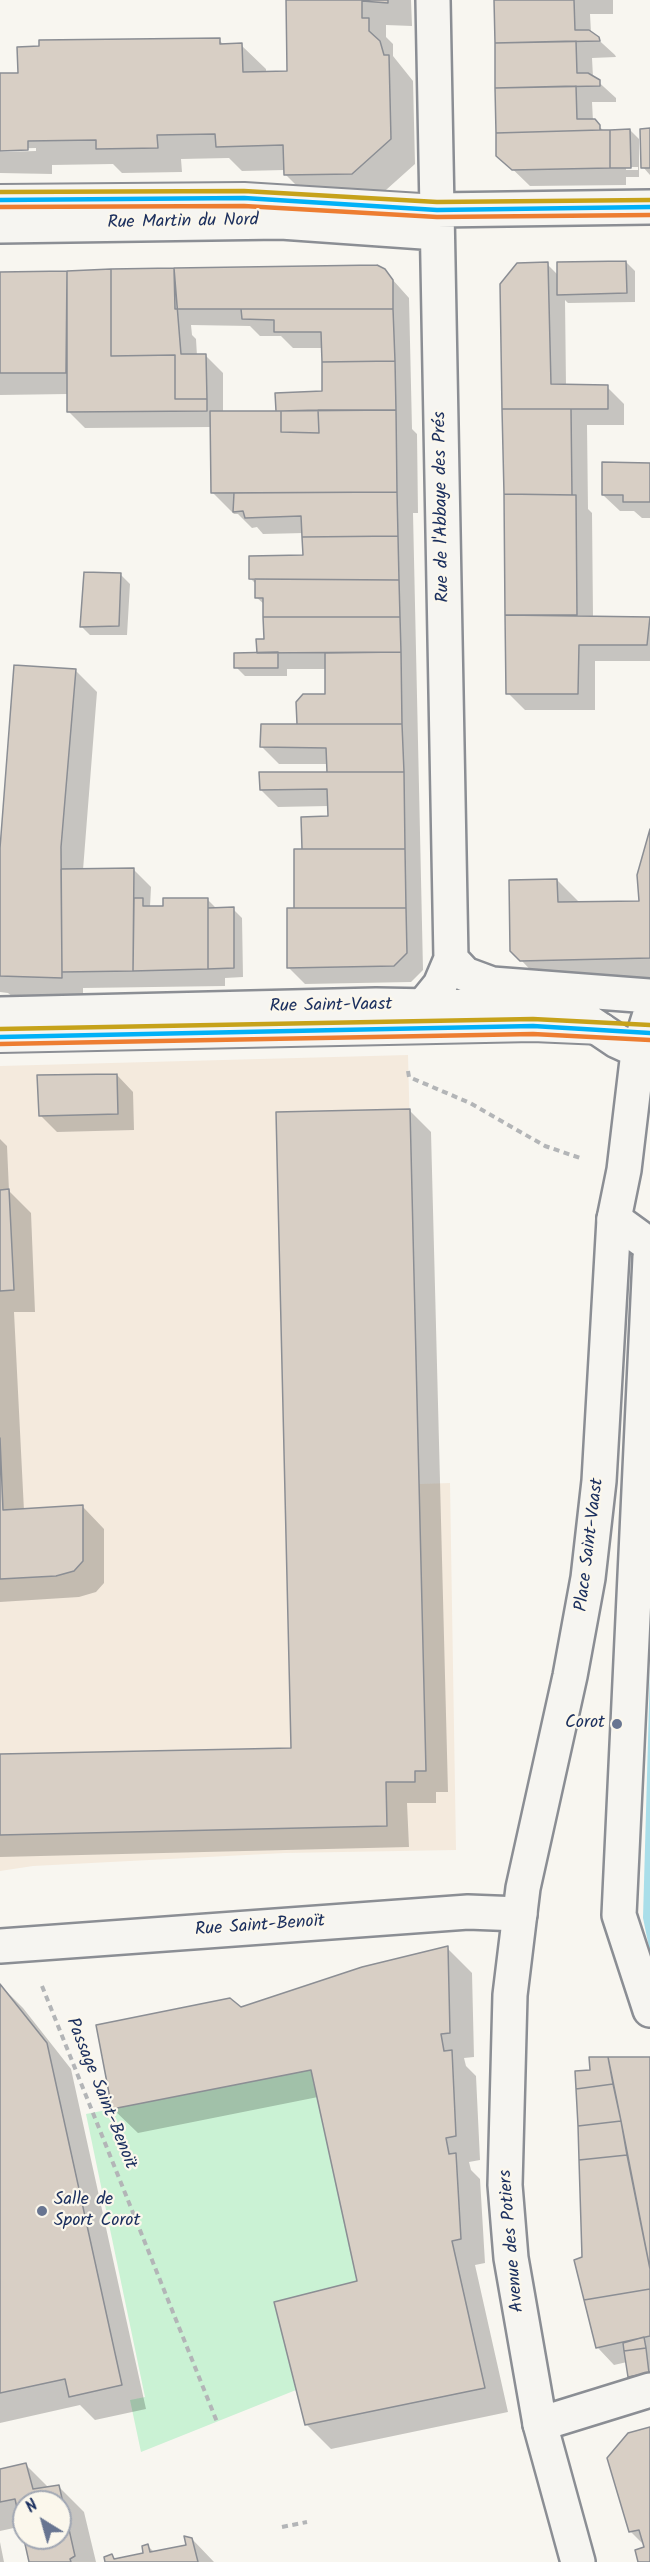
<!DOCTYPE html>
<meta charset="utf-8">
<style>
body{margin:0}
#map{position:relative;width:650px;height:2562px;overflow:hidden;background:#f8f6f0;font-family:Kalam,sans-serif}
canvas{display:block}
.north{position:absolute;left:12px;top:2490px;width:60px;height:60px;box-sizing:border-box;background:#fbf7ec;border:2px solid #a1a7b3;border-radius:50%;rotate:323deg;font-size:16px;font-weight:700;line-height:24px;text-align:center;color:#1b2f5e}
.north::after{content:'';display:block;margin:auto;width:21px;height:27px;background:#687591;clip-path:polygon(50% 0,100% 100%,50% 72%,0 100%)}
</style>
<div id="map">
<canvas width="650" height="2562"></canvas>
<div class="north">N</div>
</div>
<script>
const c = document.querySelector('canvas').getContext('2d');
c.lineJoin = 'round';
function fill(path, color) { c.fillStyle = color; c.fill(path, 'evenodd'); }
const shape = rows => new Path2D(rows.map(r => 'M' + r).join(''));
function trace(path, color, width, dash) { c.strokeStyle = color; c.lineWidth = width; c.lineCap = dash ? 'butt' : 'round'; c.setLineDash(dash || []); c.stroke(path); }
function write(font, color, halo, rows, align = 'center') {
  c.font = font + ' Kalam,sans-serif'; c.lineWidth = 4.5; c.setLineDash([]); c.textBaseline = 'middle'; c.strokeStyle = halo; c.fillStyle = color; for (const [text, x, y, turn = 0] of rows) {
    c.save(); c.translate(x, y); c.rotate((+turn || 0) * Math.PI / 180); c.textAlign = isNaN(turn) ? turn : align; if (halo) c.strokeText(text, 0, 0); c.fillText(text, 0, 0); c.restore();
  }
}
const built = shape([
 [408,1055,419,1484,450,1483,456,1850,285,1853,33,1866,0,1871,0,1066]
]);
const green = shape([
 [311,2070,357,2281,274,2302,296,2390,141,2452,130,2400,145,2397,86,2114]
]);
const water = shape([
 [650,1669,650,1952,643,1918]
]);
const shadow = shape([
 [288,0,411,0,412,26,386,25,386,37,393,44,393,56,413,81,415,164,377,198,310,199,285,174,285,170,242,171,229,158,181,159,182,172,122,173,113,164,52,165,52,174,0,173,0,152,36,151,36,148,0,149,0,74,19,74,219,40,224,45,241,45,266,69,266,73,289,73],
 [495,0,613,0,613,14,590,14,591,33,615,55,616,57,592,58,593,77,616,98,616,102,592,102,593,121,604,131,630,130,639,139,639,177,626,177,626,185,530,186,498,155],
 [626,167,638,167,638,170,626,170],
 [650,130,650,175,643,167],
 [626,262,635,271,635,302,568,303,565,300,566,386,607,387,624,404,624,425,587,425,588,509,592,513,593,617,650,618,650,661,595,661,595,710,525,710,508,693,502,285,547,264,558,275],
 [377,267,384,270,409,298,412,429,417,434,418,513,413,513,423,970,411,982,305,984,288,967,303,850,330,818,329,806,278,807,261,790,328,773,328,764,279,764,262,747,298,726,327,695,327,669,287,669,287,676,245,676,236,667,258,654,265,641,265,605,256,597,256,584,251,579,305,557,304,533,263,534,257,527,252,528,238,514,234,514,212,492,212,427,85,428,68,411,68,394,0,395,0,273],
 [191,325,250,326,260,336,281,336,293,348,323,348,324,393,277,410,279,412,223,412,223,373,206,356,197,356,196,339,192,335],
 [650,464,650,518,642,518,634,511,620,511,603,495],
 [121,575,130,584,127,635,90,635,81,626],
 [75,670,97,692,83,870,134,870,151,887,150,907,165,908,208,900,217,909,233,909,242,918,243,977,225,978,225,986,83,988,83,999,13,997,8,993,0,992,0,866],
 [650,834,650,980,543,983,521,960,557,880,579,902,641,902],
 [117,1075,133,1092,134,1130,57,1132,40,1115],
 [409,1110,431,1132,448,1792,436,1792,436,1803,407,1803,409,1847,0,1857,0,1756,292,1750],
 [0,1139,7,1146,9,1191,31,1213,35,1312,14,1312,24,1511,83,1507,104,1529,104,1583,96,1592,79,1597,0,1602],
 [447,1948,472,1973,474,2057,464,2058,466,2066,476,2076,480,2160,469,2162,471,2170,480,2179,485,2263,475,2265,508,2412,331,2449,306,2424,359,2282,318,2097,138,2133,113,2109,240,2009],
 [0,1985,23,2008,71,2069,146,2409,95,2420,80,2405,0,2423],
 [608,2058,650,2059,650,2383,639,2385,630,2376,627,2362,614,2365,598,2348,584,2259,591,2072],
 [650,2428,650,2562,640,2562,647,2548,630,2531],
 [26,2465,49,2488,59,2487,84,2512,96,2562,31,2562,25,2538,60,2538,60,2502,24,2502,24,2532,23,2526,0,2531,0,2470],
 [192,2539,214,2562,107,2562,112,2556,117,2560,145,2554,148,2546,155,2553,188,2546],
 [0,2542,4,2562,0,2562]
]);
const building = shape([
 [286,0,388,0,388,3,362,1,362,18,369,18,369,31,380,41,384,55,389,55,391,139,352,174,284,175,283,145,216,147,215,134,157,135,158,148,96,149,96,140,28,141,28,150,0,151,0,73,18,73,17,47,39,46,39,40,220,38,220,44,242,43,243,72,287,71,286,0],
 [494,0,574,0,575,30,589,30,599,37,600,41,495,43,494,0],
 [576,41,577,73,588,73,600,80,600,86,495,88,495,43,576,41],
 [576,86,577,119,595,119,600,125,600,130,496,133,495,88,576,86],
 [650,128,650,168,641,168,640,129,650,128],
 [630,129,631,168,610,168,610,130,630,129],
 [600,130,610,130,610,168,512,170,496,156,496,133,600,130],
 [626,261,627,293,557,295,557,262,626,261],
 [548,262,551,384,608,385,608,409,502,409,500,284,517,263,548,262],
 [377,265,385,269,393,280,393,309,175,309,174,268,377,265],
 [174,268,181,354,206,354,207,399,175,399,175,355,111,356,111,269,174,268],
 [111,269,111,356,175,355,175,399,207,399,207,411,67,412,67,271,111,269],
 [67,271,66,373,0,373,0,272,67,271],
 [241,309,393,309,395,361,322,362,321,332,274,332,274,320,242,319,241,309],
 [395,361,396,410,276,411,275,393,322,391,322,362,395,361],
 [502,409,571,409,572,495,504,494,502,409],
 [318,410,319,433,281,432,281,411,318,410],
 [318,410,396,410,397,492,211,493,210,411,281,411,281,432,319,433,318,410],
 [602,462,650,463,650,502,623,502,623,495,602,495,602,462],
 [397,492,398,536,302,537,301,516,245,518,243,511,233,512,234,493,397,492],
 [504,494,576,495,577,615,505,615,504,494],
 [398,536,399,580,249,579,249,556,303,555,302,537,398,536],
 [84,572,121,573,119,626,80,627,84,572],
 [255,579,399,580,400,617,263,617,263,598,255,598,255,579],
 [505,615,650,617,647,645,579,645,578,694,506,694,505,615],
 [263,617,400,617,401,652,257,653,256,639,264,639,263,617],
 [278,652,278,668,234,668,234,653,278,652],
 [401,652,402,724,297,724,296,702,303,694,325,694,325,653,401,652],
 [14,665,76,669,61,847,62,978,0,976,0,848,14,665],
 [261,724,402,724,404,772,327,772,326,748,260,747,261,724],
 [259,772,404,772,405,849,302,849,301,817,328,816,327,789,260,790,259,772],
 [650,829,650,958,520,961,510,951,509,880,557,879,558,902,639,901,637,875,650,829],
 [294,849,405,849,406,908,294,908,294,849],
 [134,868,133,971,62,972,61,869,134,868],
 [134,898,143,898,143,906,163,906,163,898,208,898,208,969,133,971,134,898],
 [234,907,234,968,208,969,208,908,234,907],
 [287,908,406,908,407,953,394,966,287,968,287,908],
 [117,1074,118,1114,39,1116,37,1075,117,1074],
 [410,1109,426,1771,415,1771,415,1782,386,1782,387,1826,0,1835,0,1754,291,1748,276,1112,410,1109],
 [9,1189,14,1290,0,1291,0,1190,9,1189],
 [0,1438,3,1510,83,1505,83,1561,74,1571,56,1576,0,1579,0,1438],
 [448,1946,450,2033,441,2034,444,2051,452,2050,456,2136,446,2138,449,2154,456,2153,461,2239,452,2241,485,2388,305,2425,274,2302,357,2281,311,2070,112,2109,96,2025,230,1998,241,2007,362,1967,448,1946],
 [0,1984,47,2043,122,2385,69,2397,65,2379,0,2393,0,1984],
 [589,2057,608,2057,613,2084,576,2089,575,2071,590,2070,589,2057],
 [608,2057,650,2057,650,2269,621,2121,608,2057],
 [613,2084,621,2121,578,2126,576,2089,613,2084],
 [621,2121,627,2155,579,2160,578,2126,621,2121],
 [627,2155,650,2269,650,2289,584,2300,574,2260,582,2257,579,2160,627,2155],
 [650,2289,650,2336,596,2348,584,2300,650,2289],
 [644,2337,646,2348,624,2351,623,2343,644,2337],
 [646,2348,649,2373,628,2377,624,2351,646,2348],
 [650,2427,650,2562,638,2562,635,2550,644,2547,639,2530,629,2532,607,2458,628,2433,650,2427],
 [26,2463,33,2489,59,2485,75,2556,70,2559,71,2562,29,2562,15,2499,0,2502,0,2469,26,2463],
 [24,2502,60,2502,60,2538,24,2538,24,2502],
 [184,2536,192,2538,198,2562,105,2562,104,2557,112,2554,114,2559,143,2553,142,2546,148,2544,150,2552,186,2545,184,2536]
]);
const path = shape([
 [408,1071,409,1077,470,1103,545,1146,583,1159],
 [42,1986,217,2422],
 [282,2527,307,2522]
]);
const lane = shape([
 [0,200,244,198,437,210],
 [0,1037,533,1026,602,1029]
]);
const street = shape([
 [433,0,437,210],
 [614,1219,650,1245],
 [650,1257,619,1915,650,2010],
 [0,1946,468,1912,520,1914],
 [540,2424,650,2390]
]);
const secondary = shape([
 [0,226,281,222,437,233],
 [451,959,465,974,492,984,650,996],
 [423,1006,440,985,451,959,437,210,650,207],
 [0,1014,376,1005,546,1008,560,1009,580,1016,617,1041,650,1056],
 [578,2562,540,2424,511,2258,505,2185,510,1995,523,1888,570,1676,588,1578,599,1481,614,1219,624,1170,638,1052,650,1014]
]);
const bus1 = shape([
 [0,200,244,198,437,210,650,207],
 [0,1037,533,1026,650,1033]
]);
const bus2 = shape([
 [0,207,244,206,437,217,650,215],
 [0,1044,533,1034,650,1040]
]);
const bus3 = shape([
 [0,192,244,191,437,202,650,200],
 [0,1029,533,1019,650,1025]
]);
const markers = [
 [617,1724,6,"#687591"],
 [42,2211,6,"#687591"]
];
const streetNames = [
 ["Rue Martin du Nord",183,223,-1],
 ["Rue de l'Abbaye des Prés",443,507,-91],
 ["Rue Saint-Vaast",331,1007,-1],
 ["Place Saint-Vaast",591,1545,-83],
 ["Rue Saint-Benoït",260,1927,-4],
 ["Passage Saint-Benoït",100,2094,68],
 ["Avenue des Potiers",513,2241,-95]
];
const poiNames = [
 ["Corot",605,1724],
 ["Salle de",54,2201,"left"],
 ["Sport Corot",54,2222,"left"]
];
fill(built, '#f4eadd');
fill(green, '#caf2d4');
fill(water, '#a9dee9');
fill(shadow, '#0003');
fill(building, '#d8cfc5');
trace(building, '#8b8e94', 1.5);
trace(lane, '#8b8e94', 34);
trace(street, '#8b8e94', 38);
trace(secondary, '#8b8e94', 38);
trace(path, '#b3b5b7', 4, [6, 4.5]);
trace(lane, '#f6f5f1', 30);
trace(street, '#f6f5f1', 33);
trace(secondary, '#f6f5f1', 33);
trace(bus1, '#01b1f7', 4.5);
trace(bus2, '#ed7d31', 4.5);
trace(bus3, '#c6a21a', 4.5);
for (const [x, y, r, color] of markers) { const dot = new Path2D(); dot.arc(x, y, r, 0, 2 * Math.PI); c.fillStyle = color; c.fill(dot); trace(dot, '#fbf7ec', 2); }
write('18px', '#1b2f5e', '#fbf7ec', streetNames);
write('18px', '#1b2f5e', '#fbf7ec', poiNames, 'right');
</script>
